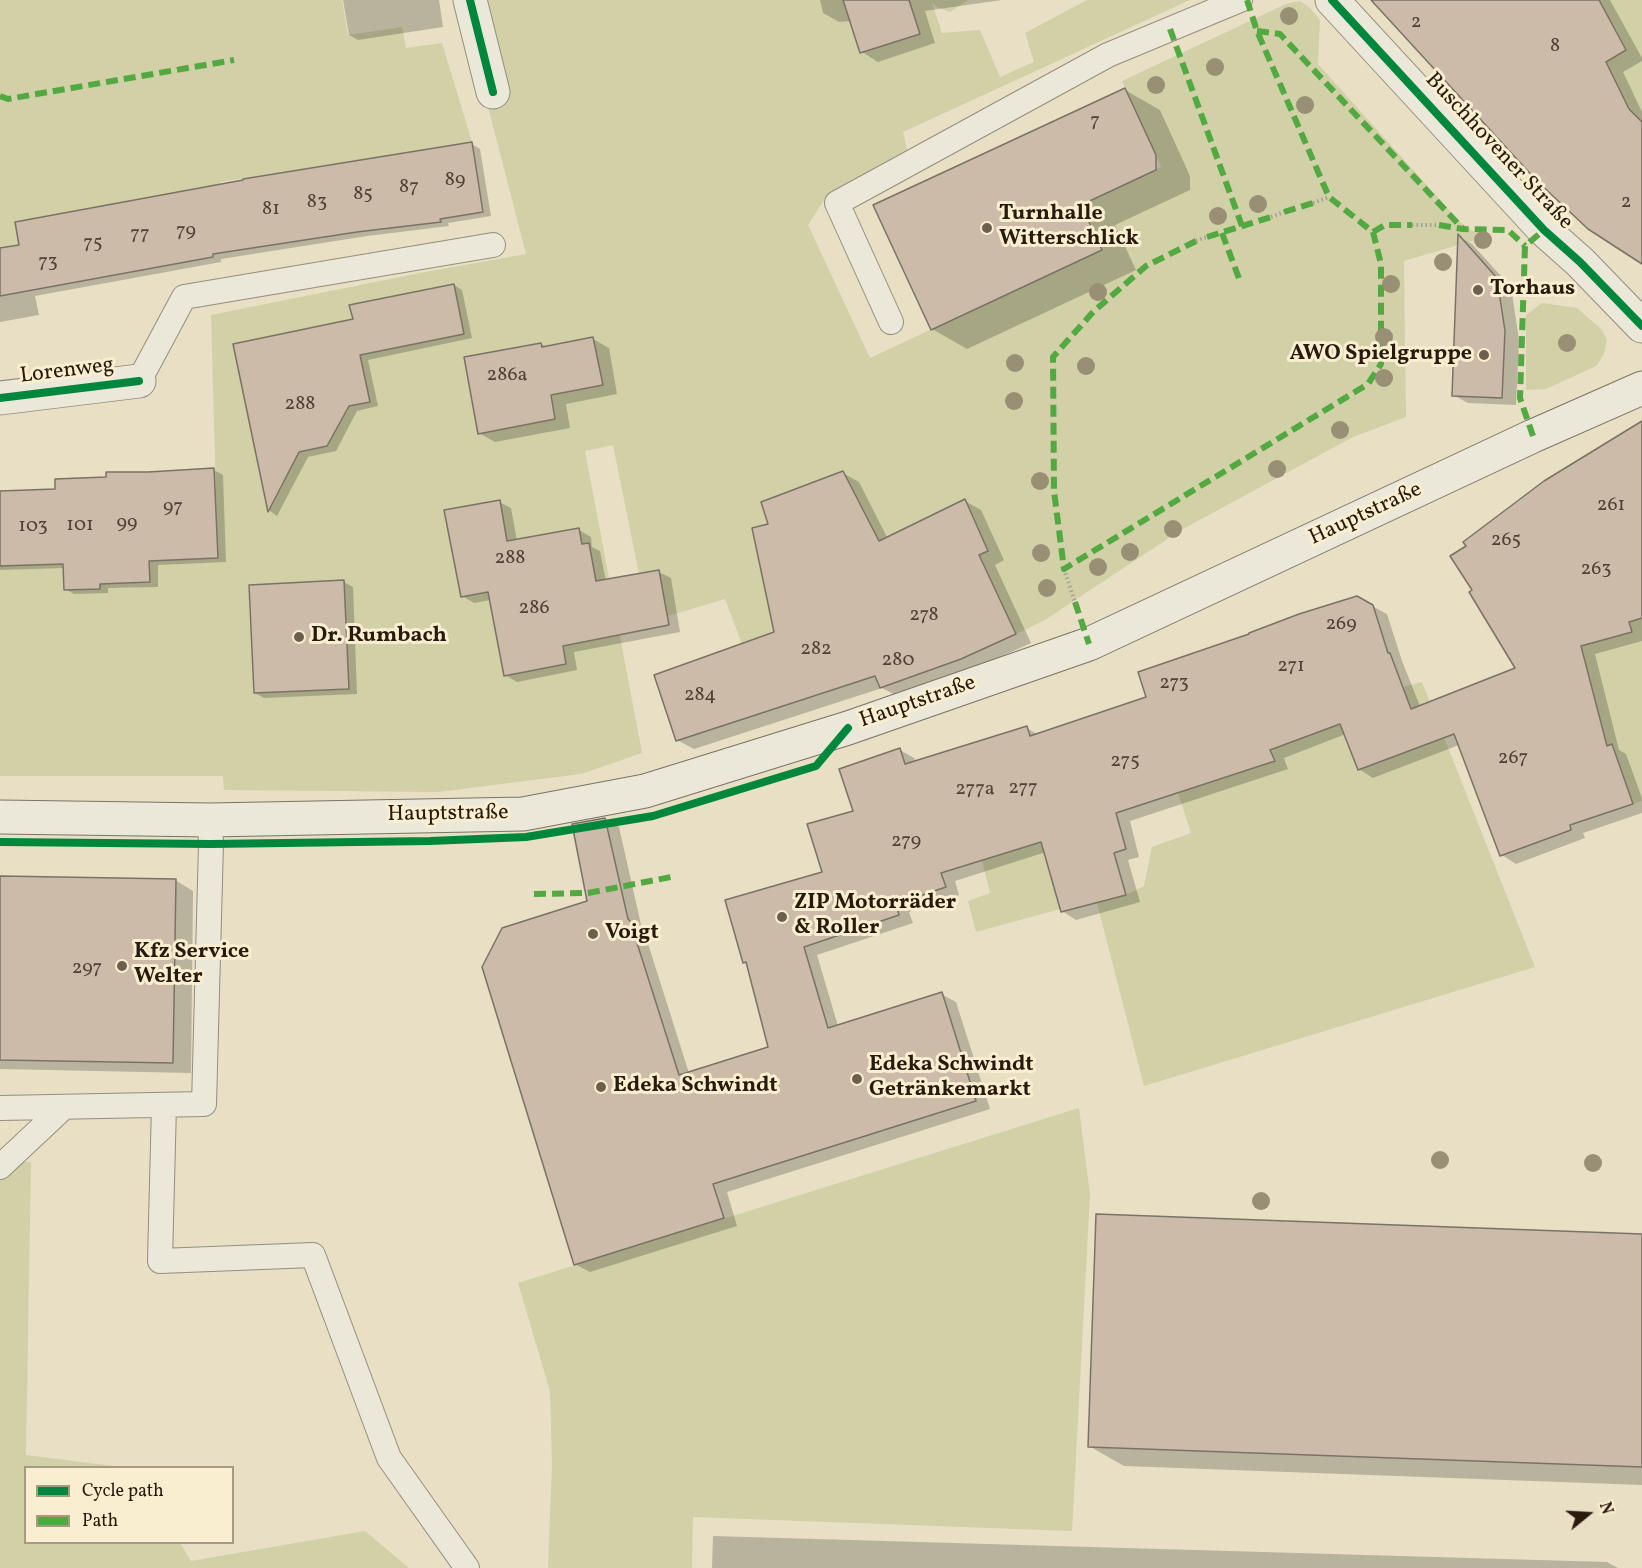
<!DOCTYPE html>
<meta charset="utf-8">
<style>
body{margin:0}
#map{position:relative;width:1642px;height:1568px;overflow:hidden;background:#e8dfc5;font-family:Vollkorn,serif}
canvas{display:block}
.legend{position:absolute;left:24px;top:1466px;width:210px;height:78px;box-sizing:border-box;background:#f9efd0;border:2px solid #a69a82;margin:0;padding:8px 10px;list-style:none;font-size:18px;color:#291a0e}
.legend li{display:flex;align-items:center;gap:12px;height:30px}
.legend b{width:30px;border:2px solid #a69a82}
.north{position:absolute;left:1558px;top:1484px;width:60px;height:60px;-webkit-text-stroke:4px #f9efd0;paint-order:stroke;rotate:72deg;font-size:16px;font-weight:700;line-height:24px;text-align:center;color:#291a0e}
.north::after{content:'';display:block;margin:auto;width:21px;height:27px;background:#291a0e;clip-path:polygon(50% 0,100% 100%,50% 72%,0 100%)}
</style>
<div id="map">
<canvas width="1642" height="1568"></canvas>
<ul class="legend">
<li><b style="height:8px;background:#00873e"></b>Cycle path</li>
<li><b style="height:8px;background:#53a941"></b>Path</li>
</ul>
<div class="north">N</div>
</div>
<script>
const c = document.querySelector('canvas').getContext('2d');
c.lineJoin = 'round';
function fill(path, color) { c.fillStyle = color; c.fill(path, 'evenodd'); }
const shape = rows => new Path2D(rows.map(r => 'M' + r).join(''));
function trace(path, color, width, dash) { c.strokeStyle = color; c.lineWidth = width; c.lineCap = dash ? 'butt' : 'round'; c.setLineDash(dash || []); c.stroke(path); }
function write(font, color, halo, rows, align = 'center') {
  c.font = font + ' Vollkorn,serif'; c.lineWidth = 6; c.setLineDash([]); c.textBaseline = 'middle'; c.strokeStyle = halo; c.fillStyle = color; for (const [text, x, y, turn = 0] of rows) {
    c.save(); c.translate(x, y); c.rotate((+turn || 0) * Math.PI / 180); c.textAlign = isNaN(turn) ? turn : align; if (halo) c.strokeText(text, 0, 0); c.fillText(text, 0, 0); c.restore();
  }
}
const green = shape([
 [0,0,342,0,348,35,402,27,406,48,442,43,472,142,220,182,225,204,15,222,19,245,0,248],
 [484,0,968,0,950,12,937,7,932,3,942,33,980,30,1000,77,1034,62,1025,33,1087,0,1190,0,903,132,907,150,827,195,808,225,870,358,1101,250,1081,205,1161,167,1122,81,1286,4,1300,1,1310,8,1320,20,1318,64,1459,221,1482,238,1404,261,1406,417,1353,437,1181,530,1045,620,1016,634,988,574,974,558,988,550,965,499,877,543,843,471,803,486,788,518,752,529,802,699,742,644,725,599,668,616,659,570,639,574,613,445,585,451,642,753,581,774,438,792,224,790,223,776,0,776,0,566,63,564,64,590,100,589,99,562,106,562,107,584,149,582,149,561,217,528,211,315,420,273,526,254,485,95],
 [1588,0,1642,0,1642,122,1626,138,1606,62,1626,49,1608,17,1587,29],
 [1542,303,1577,308,1602,330,1607,340,1604,354,1596,366,1546,389,1526,390,1526,315],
 [1642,618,1642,801,1633,804,1613,745,1579,753,1598,714,1581,646,1632,632,1629,622],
 [1422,682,1535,967,1144,1086,1097,903,1126,895,1144,886,1152,847,1191,833,1178,793,1218,780,1210,757,1250,759,1274,750,1262,722,1288,721,1296,740,1340,724,1358,770,1394,756,1403,687],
 [1075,821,1057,893,1060,909,976,932,968,901,990,893,982,860],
 [1079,1108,1090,1195,1072,1531,693,1517,692,1568,548,1568,552,1465,550,1391,518,1283],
 [0,1161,31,1162,26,1455,121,1467,26,1468,26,1542,180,1543,191,1561,365,1531,409,1568,0,1568]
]);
const shadow = shape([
 [343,0,439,0,443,27,358,40,349,35],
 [820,0,1002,0,925,11,935,43,878,62,862,52,851,21,839,22,823,13],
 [1372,0,1610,0,1642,58,1642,61,1623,72,1642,112,1642,261],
 [1125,90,1160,110,1190,176,1190,190,1115,225,1136,270,967,349,932,329],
 [472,144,480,149,491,216,448,223,449,226,367,236,221,259,221,262,35,296,39,315,0,322,0,250],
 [1459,237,1472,244,1511,287,1519,340,1516,405,1468,403,1453,395],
 [454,285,462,290,472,338,368,360,378,406,357,411,336,451,308,457,277,516,270,511,235,345,355,320],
 [593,339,609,348,617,394,566,404,570,428,495,442,479,433,541,344,546,347],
 [1642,423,1642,641,1595,654,1619,750,1626,754,1642,798,1642,813,1583,833,1585,838,1516,864,1502,855,1459,745,1373,778,1359,769,1346,734,1284,758,1288,769,1130,821,1139,857,1128,860,1140,902,1076,920,1062,911,1046,852,955,881,959,895,909,912,913,923,817,955,838,1026,941,994,956,1002,990,1109,727,1192,737,1226,590,1272,575,1264,589,902,605,819,619,827,642,929,644,931,689,1073,770,1048,748,964,744,962,824,874,855,812,900,750,914,758,916,763,1026,728,1039,735,1148,698,1372,606,1387,614,1402,661,1420,706,1517,669],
 [214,470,223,475,226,562,158,565,158,587,108,588,108,593,74,594,65,589,64,568,0,570,0,492,57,490,107,479,148,473],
 [843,473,859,482,888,539,965,501,981,510,1004,560,995,565,1031,643,978,667,897,696,882,688,694,749,677,740,776,633,770,525],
 [499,502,511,508,517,541,579,530,591,537,592,547,600,551,606,581,659,572,671,578,680,632,574,652,577,670,517,682,505,675,491,600,474,603,462,596],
 [344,582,353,587,357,694,264,698,255,693],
 [0,877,175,880,193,891,191,1073,0,1069],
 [1642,1236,1642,1485,1124,1466,1089,1446],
 [713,1536,1607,1562,1618,1568,712,1568]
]);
const building = shape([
 [843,0,909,0,920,34,860,53,843,0],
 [1371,0,1599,0,1626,50,1606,62,1629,109,1642,122,1642,264,1588,229,1536,180,1371,0],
 [1125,88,1156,155,1156,170,1081,205,1102,250,931,330,873,205,1125,88],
 [472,142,483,212,440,219,441,222,357,232,213,254,213,257,0,296,0,248,19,245,15,222,243,180,243,179,472,142],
 [1458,234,1497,278,1505,331,1502,398,1452,396,1458,234],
 [454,284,464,334,360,355,370,402,349,406,327,446,299,452,268,512,233,344,353,319,349,305,454,284],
 [593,337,603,385,551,395,555,419,478,434,464,357,541,343,542,347,593,337],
 [1642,421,1642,618,1629,622,1632,632,1581,646,1607,746,1612,744,1633,804,1570,825,1571,830,1500,856,1454,734,1358,770,1340,724,1270,750,1275,761,1116,813,1126,849,1114,853,1126,895,1061,912,1041,842,941,873,946,887,896,904,899,915,804,947,828,1028,942,992,976,1101,713,1184,724,1218,574,1265,482,967,502,928,587,901,572,824,605,818,628,919,630,921,679,1075,768,1047,746,962,743,963,725,900,822,872,807,824,853,811,839,769,900,748,905,764,1027,726,1030,736,1146,697,1138,672,1249,634,1249,633,1299,614,1357,596,1373,605,1388,653,1390,653,1411,709,1515,668,1469,592,1472,590,1450,556,1466,546,1463,542,1544,481,1642,421],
 [214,468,218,558,149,561,150,582,100,584,100,589,64,590,63,564,0,566,0,491,55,489,55,479,106,477,106,472,148,472,214,468],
 [843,471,879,541,965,499,988,551,979,555,1016,634,961,659,880,688,875,676,676,741,654,675,774,632,752,528,768,524,761,502,843,471],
 [500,500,507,541,579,528,582,544,589,543,596,581,659,570,669,625,563,646,566,664,504,676,488,592,461,597,444,510,500,500],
 [344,580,349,689,254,693,249,585,344,580],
 [0,876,176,879,173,1063,0,1060,0,876],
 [1096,1214,1642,1234,1642,1467,1088,1447,1096,1214]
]);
const path = shape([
 [1313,203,1329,197],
 [1271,217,1284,212],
 [1412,225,1439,225],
 [1196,241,1207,237],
 [1064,569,1075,602]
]);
const lane = shape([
 [891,322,837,203,1108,55,1240,0],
 [139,381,184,297,493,245],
 [164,1105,160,1261,313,1255,389,1458,467,1568],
 [0,1108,204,1104,211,844,210,820],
 [0,1167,64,1107]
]);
const street = shape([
 [470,0,493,92],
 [1332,0,1544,230,1580,262,1642,326],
 [0,398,139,381]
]);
const secondary = shape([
 [0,817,210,820,523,814,645,791,848,728,1089,644,1533,436,1642,388]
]);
const quiet = shape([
 [1170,29,1242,226],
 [1257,31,1280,34,1463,229],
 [0,96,8,99,234,60],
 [1284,212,1313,203],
 [1439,225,1463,229,1508,230,1525,246],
 [1373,232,1385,225,1412,225],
 [1222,233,1240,281],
 [1207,237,1271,217],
 [1196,241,1146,266,1093,312,1053,357,1054,491,1064,569,1368,384,1381,364,1381,264,1373,232,1329,197,1257,31,1247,0],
 [1533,436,1520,398,1525,246,1544,230],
 [1075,602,1089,644],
 [534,894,588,893,671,877]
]);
const cycleway = shape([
 [470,0,493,92],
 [1332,0,1544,230,1580,262,1642,326],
 [0,398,139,381],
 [0,842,211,844,430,841,526,837,653,816,816,766,848,728]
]);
const trees = [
 [1289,16],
 [1215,67],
 [1156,85],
 [1305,105],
 [1258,204],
 [1218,216],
 [1483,240],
 [1443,262],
 [1391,284],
 [1098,292],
 [1384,337],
 [1567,343],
 [1015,363],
 [1086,366],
 [1384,378],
 [1014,401],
 [1340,430],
 [1277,469],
 [1040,481],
 [1173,529],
 [1130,552],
 [1041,553],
 [1098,567],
 [1047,588],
 [1440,1160],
 [1593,1163],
 [1261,1201]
];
const markers = [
 [987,228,6,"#6c5f4e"],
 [1478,290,6,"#6c5f4e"],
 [1484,355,6,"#6c5f4e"],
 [299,637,6,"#6c5f4e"],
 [782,917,6,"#6c5f4e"],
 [593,934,6,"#6c5f4e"],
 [122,966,6,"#6c5f4e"],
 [857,1079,6,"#6c5f4e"],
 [601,1087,6,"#6c5f4e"]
];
const numberNames = [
 ["2",1416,23],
 ["8",1555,47],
 ["7",1095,122],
 ["89",455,181],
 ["87",409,188],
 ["85",363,195],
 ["83",317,203],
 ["2",1626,203],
 ["81",271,210],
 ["79",186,232],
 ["77",140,235],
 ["75",93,244],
 ["73",48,263],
 ["286a",507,376],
 ["288",300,405],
 ["261",1611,506],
 ["97",173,508],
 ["99",127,524],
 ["101",80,526],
 ["103",33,527],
 ["265",1506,541],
 ["288",510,559],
 ["263",1596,570],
 ["286",534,609],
 ["278",924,616],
 ["269",1341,625],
 ["282",816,650],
 ["280",898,661],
 ["271",1291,667],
 ["273",1174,684],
 ["284",700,696],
 ["267",1513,759],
 ["275",1125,762],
 ["277",1023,789],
 ["277a",975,790],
 ["279",906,842],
 ["297",87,969]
];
const streetNames = [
 ["Buschhovener Straße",1498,152,47],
 ["Lorenweg",67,372,-7],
 ["Hauptstraße",1366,515,-25],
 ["Hauptstraße",918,703,-19],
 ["Hauptstraße",448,815,-1]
];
const poiNames = [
 ["Turnhalle",999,215],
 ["Witterschlick",999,240],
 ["Torhaus",1490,290],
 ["AWO Spielgruppe",1472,355,"right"],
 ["Dr. Rumbach",311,637],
 ["ZIP Motorräder",794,904],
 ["& Roller",794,929],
 ["Voigt",605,934],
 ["Kfz Service",134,953],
 ["Welter",134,978],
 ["Edeka Schwindt",869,1066],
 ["Getränkemarkt",869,1091],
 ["Edeka Schwindt",613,1087]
];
fill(green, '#d1d0a6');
fill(shadow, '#0003');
fill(building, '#cbbba8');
trace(building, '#7a7365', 1.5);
trace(lane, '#948e7e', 26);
trace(street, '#948e7e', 35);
trace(secondary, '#7a7365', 35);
trace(path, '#a6a196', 4, [1.5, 3]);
trace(lane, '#ebe7d9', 24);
trace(street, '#ebe7d9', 33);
trace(secondary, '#ebe7d9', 33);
trace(quiet, '#53a941', 6, [12, 6]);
trace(cycleway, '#00873e', 8);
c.fillStyle = '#988f75';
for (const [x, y] of trees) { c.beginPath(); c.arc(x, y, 9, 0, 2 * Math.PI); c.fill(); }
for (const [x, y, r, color] of markers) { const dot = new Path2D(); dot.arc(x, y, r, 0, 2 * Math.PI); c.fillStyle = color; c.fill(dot); trace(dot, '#f9efd0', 2); }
write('20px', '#524234', null, numberNames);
write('22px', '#291a0e', '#f9efd0', streetNames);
write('bold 22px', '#291a0e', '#f9efd0', poiNames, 'left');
</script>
